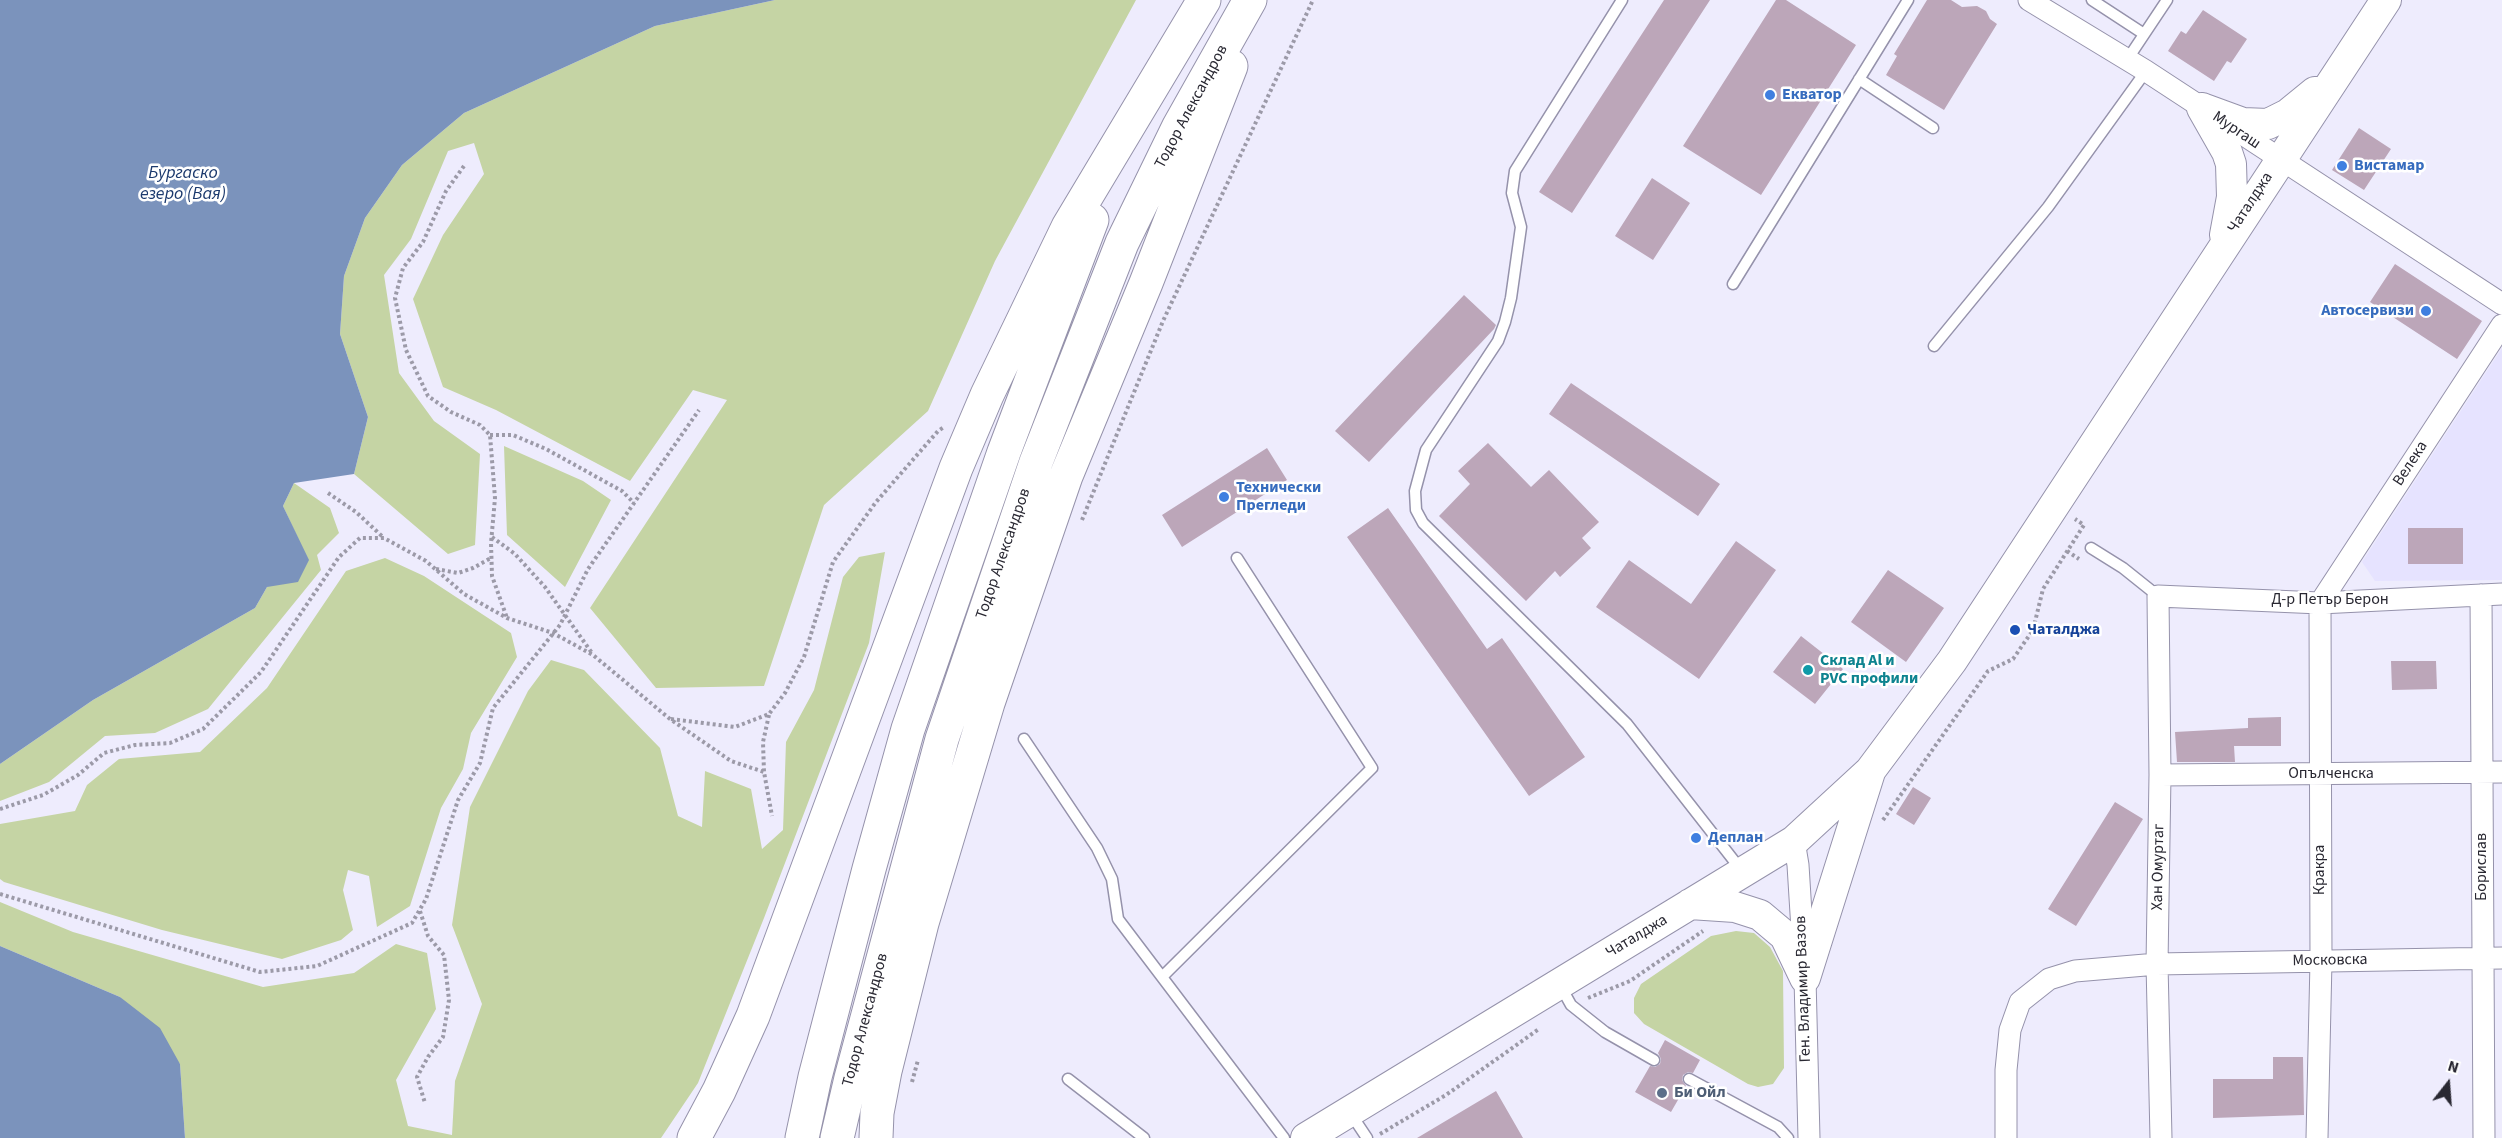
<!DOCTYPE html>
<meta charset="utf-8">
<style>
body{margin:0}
#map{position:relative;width:2502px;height:1138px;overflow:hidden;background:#eeecfd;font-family:"Source Sans 3",sans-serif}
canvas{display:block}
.north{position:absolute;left:2418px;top:1054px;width:60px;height:60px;-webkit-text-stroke:4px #fff;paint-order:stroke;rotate:17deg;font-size:16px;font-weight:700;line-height:24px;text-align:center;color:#292832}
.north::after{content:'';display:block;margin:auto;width:21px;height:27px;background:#292832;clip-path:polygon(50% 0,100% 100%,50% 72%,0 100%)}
</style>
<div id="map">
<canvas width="2502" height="1138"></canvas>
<div class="north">N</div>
</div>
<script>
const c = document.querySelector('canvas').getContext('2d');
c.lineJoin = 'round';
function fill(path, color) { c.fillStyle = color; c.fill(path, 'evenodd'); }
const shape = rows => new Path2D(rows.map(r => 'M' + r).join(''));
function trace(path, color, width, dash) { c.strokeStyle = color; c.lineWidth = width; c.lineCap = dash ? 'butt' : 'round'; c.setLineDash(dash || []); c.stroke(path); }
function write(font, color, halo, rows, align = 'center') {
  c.font = font + ' "Source Sans 3",sans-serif'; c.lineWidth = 5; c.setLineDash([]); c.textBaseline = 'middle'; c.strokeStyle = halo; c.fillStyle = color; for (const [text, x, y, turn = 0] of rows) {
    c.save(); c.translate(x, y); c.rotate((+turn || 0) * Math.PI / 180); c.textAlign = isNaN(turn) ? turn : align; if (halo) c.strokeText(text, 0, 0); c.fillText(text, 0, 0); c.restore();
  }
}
const built = shape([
 [2502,348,2502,580,2375,581,2362,562]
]);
const green = shape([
 [775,0,1136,0,995,261,928,411,824,505,764,686,656,688,590,608,727,400,693,390,630,481,496,410,443,387,413,299,443,235,484,174,474,143,448,151,411,239,384,275,399,373,434,421,480,454,475,545,448,554,354,474,368,417,340,334,344,276,365,218,402,165,464,113,655,26],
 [504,446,583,481,611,500,565,587,507,535],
 [294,483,330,508,339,533,317,555,321,570,208,709,155,733,105,736,49,782,0,801,0,764,93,700,255,608,267,587,308,560,283,506],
 [885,552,869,643,764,918,698,1083,661,1138,185,1138,180,1064,120,997,0,946,0,902,73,932,263,987,354,973,396,944,427,953,436,1009,396,1080,408,1126,452,1135,455,1081,482,1004,452,925,470,807,528,691,551,660,584,670,660,748,678,816,702,827,705,771,751,789,762,849,783,830,786,742,814,690,843,577,859,557],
 [385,558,424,576,511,633,517,657,471,733,463,769,441,808,410,906,377,927,369,876,348,870,343,890,353,930,341,940,282,959,162,930,4,882,0,879,0,824,75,811,87,785,119,759,200,752,267,688,346,571],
 [1736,931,1754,933,1770,947,1783,971,1784,1068,1773,1084,1758,1087,1748,1084,1644,1024,1634,1013,1634,998,1641,984,1711,936]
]);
const water = shape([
 [0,0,775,0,655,26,464,113,402,165,365,218,344,276,340,334,368,417,354,474,294,483,283,506,309,560,298,582,267,587,255,608,93,700,0,764],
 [0,946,120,997,160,1028,180,1064,185,1138,0,1138]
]);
const building = shape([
 [1664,0,1710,0,1572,213,1539,192],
 [1776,0,1786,0,1856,45,1761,195,1683,146],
 [1927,0,1951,0,1962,7,1977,6,1986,11,1990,19,1997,24,1944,110,1886,75,1897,56,1894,54],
 [2203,10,2247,39,2231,63,2227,61,2214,81,2168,51,2181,31,2186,34],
 [2359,128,2391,149,2364,190,2332,170],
 [1652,178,1690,203,1653,260,1615,236],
 [2395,264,2482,321,2457,359,2370,302],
 [1464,295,1496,325,1494,329,1369,462,1335,431],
 [1571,383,1720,484,1698,516,1549,414],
 [1488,443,1531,487,1549,470,1599,522,1582,538,1591,548,1560,577,1555,571,1526,601,1439,516,1470,484,1458,471],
 [1267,448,1287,480,1182,547,1162,515],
 [1388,508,1487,649,1502,638,1585,757,1529,796,1347,537],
 [2408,528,2463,528,2463,564,2408,564],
 [1736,541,1776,570,1699,679,1596,607,1629,560,1691,604],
 [1888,570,1944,608,1906,662,1851,622],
 [1801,636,1843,669,1815,704,1773,672],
 [2391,661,2436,661,2437,689,2392,690],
 [2281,717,2281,746,2234,746,2235,762,2177,762,2175,732,2248,728,2248,718],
 [1913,787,1931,798,1914,825,1896,814],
 [2115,802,2143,819,2076,926,2048,909],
 [1665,1040,1700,1060,1693,1073,1688,1072,1683,1075,1682,1080,1686,1086,1671,1112,1635,1092,1650,1066,1655,1067,1660,1064,1661,1059,1658,1053],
 [2273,1057,2303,1057,2304,1115,2213,1118,2213,1079,2273,1079],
 [1496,1091,1523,1138,1417,1138]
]);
const path = shape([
 [464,166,446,191,423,242,403,268,395,298,406,350,428,396,451,412,480,425,490,435,495,498,491,543,492,576,507,618],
 [490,435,513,435,546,449,622,491,634,503],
 [328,493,356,512,384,538],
 [1082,520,1163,321,1313,0],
 [492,537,515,554,545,587,592,653],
 [2067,551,2079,559],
 [436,569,458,573,473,568,491,558],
 [769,715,763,742,764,772,772,816],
 [671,719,735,727,769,714,785,693,804,657,833,562,876,502,938,431,944,427],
 [0,809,43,795,78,775,104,753,135,745,170,743,203,729,261,672,339,557,360,538,384,538,426,561,464,594,507,618,553,633,593,655,670,719,731,761,764,772],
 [1883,820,1988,671,2013,659,2033,630,2043,589,2084,525,2075,519],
 [0,894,260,972,317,966,412,923,426,899,458,800,480,763,493,708,560,625,588,569,699,410],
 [420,911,428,936,444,955,449,1000,443,1037,428,1057,417,1077,425,1103],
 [1588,998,1630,981,1703,931],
 [912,1082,918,1060],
 [1380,1134,1446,1095,1539,1029]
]);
const lane = shape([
 [1622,0,1515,171,1512,193,1521,227,1511,298,1505,322,1498,341,1426,450,1415,491,1416,510,1423,523,1627,724,1742,871],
 [2092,0,2144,34],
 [2127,60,2167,0],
 [1859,79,1933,128],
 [1733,284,1908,0],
 [1934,346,2048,207,2146,71],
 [2091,548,2123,568,2158,596],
 [1024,739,1097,848,1112,879,1118,919,1284,1138],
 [1162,977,1372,768,1237,558],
 [1561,987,1571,1005,1605,1032,1654,1060],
 [1068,1079,1144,1138],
 [1689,1079,1778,1127,1788,1138],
 [1351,1114,1367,1138]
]);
const street = shape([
 [2029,0,2146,71,2502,304],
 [2481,595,2484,1138],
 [2160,775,2502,772],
 [1794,841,1798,865,1805,978,1809,1138],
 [2006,1138,2006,1070,2010,1030,2020,1002,2049,979,2075,971,2157,964,2502,958],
 [2161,1138,2157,964,2160,775,2158,596,2320,603,2502,594],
 [2317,1138,2321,961,2320,603,2502,325]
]);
const secondary = shape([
 [2202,108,2243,123,2268,124,2288,114,2315,92],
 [2202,108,2227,152,2231,164,2232,197,2225,235],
 [1690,904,1735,907,1760,915,1785,936,1805,978],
 [1805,978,1870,772],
 [1306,1138,1794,841,1870,771,1952,661,2386,0]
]);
const highway = shape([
 [694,1138,719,1091,753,1016,956,468,987,395,1068,227,1204,0],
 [802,1138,815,1077,869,869,908,729,1004,452,1092,220],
 [837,1138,851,1078,942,739,1036,462,1122,243,1179,126,1250,0],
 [876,1138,877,1113,885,1071,922,923,988,703,1066,476,1146,283,1231,66]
]);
const markers = [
 [1770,95,6,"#3f7fe0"],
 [2342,166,6,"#3f7fe0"],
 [2426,311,6,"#3f7fe0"],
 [1224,497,6,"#3f7fe0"],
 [2015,630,6,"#1a4fb4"],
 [1808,670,6,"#0f9aa8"],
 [1696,838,6,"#3f7fe0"],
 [1662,1093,6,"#5c6f8a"]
];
const shopNames = [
 ["Екватор",1782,95],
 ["Вистамар",2354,166],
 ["Автосервизи",2414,311,"right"],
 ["Технически",1236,488],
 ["Прегледи",1236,506],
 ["Деплан",1708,838]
];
const streetNames = [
 ["Тодор Александров",1192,107,-62],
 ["Мургаш",2236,131,34],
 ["Чаталджа",2251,203,-57],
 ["Велека",2411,464,-57],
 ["Тодор Александров",1004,554,-71],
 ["Д-р Петър Берон",2330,600],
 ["Опълченска",2331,774],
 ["Хан Омуртаг",2159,867,-89],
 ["Борислав",2482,867,-90],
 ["Кракра",2320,870,-90],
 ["Чаталджа",1637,937,-31],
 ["Московска",2330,961,-1],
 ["Ген. Владимир Вазов",1804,989,-92],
 ["Тодор Александров",866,1020,-75]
];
const transitNames = [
 ["Чаталджа",2027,630]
];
const cultureNames = [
 ["Склад Al и",1820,661],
 ["PVC профили",1820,679]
];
const serviceNames = [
 ["Би Ойл",1674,1093]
];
const waterNames = [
 ["Бургаско",183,174],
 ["езеро (Вая)",183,195]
];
fill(built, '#e6e3ff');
fill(green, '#c5d4a4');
fill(water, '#7b93bc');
fill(building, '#bca6b9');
trace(lane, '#9592ab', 13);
trace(street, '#9592ab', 23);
trace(secondary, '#9592ab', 32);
trace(highway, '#9592ab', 35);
trace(path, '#9c9aa8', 4, [3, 3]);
trace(lane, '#fff', 10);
trace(street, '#fff', 21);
trace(secondary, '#fff', 30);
trace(highway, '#fff', 33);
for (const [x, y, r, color] of markers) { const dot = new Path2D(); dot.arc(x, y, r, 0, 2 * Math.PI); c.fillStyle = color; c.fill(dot); trace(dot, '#fff', 2); }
write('bold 16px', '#366cbe', '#fff', shopNames, 'left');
write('16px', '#292832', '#fff', streetNames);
write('bold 16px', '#164399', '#fff', transitNames, 'left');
write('bold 16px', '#0d838f', '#fff', cultureNames, 'left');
write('bold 16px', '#4e5e75', '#fff', serviceNames, 'left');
write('italic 18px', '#1b396d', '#fff', waterNames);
</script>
